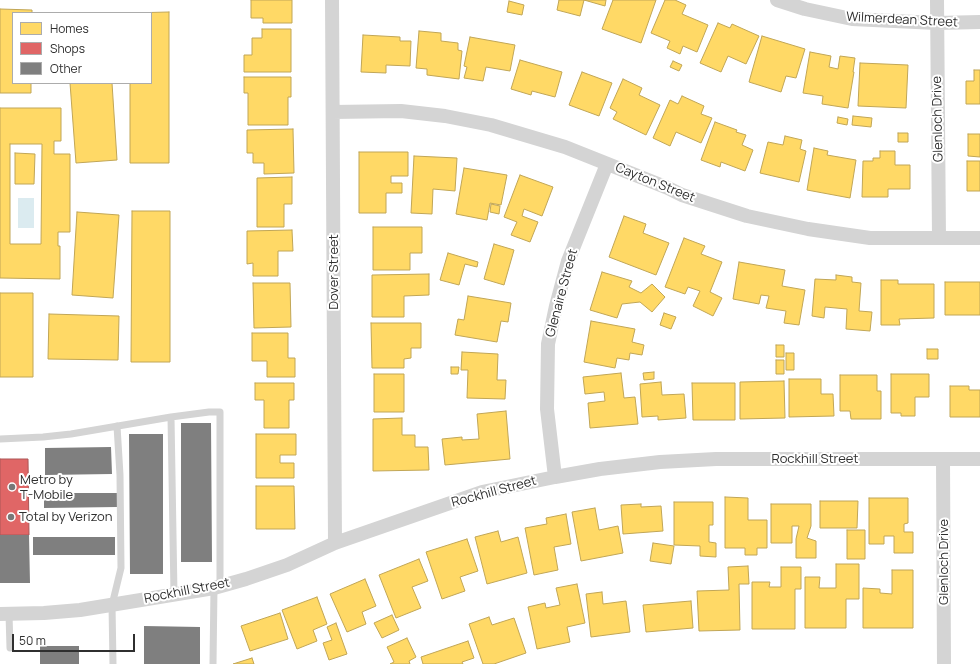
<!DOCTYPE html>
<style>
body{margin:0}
#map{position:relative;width:980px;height:664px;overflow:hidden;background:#fff;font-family:Manrope,sans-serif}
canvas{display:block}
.legend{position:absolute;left:12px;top:12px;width:140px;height:72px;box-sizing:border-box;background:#fff;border:1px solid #acacac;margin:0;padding:5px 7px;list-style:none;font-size:12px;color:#2f2f2f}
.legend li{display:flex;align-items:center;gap:8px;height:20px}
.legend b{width:20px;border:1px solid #acacac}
.scale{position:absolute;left:12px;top:634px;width:123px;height:18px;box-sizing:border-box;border:2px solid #2f2f2f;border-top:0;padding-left:5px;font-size:12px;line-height:14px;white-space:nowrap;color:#2f2f2f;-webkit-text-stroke:3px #fff;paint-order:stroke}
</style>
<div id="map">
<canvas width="980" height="664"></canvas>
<ul class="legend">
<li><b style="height:11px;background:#ffd966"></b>Homes</li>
<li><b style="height:11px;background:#e06666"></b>Shops</li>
<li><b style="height:11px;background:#7f7f7f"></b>Other</li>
</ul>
<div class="scale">50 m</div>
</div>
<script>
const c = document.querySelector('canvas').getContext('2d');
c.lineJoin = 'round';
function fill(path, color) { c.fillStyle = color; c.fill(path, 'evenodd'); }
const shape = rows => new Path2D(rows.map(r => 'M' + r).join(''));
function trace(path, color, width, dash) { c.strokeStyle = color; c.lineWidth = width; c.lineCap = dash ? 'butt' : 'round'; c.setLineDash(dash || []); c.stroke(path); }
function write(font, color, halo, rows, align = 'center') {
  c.font = font + ' Manrope,sans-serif'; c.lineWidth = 4; c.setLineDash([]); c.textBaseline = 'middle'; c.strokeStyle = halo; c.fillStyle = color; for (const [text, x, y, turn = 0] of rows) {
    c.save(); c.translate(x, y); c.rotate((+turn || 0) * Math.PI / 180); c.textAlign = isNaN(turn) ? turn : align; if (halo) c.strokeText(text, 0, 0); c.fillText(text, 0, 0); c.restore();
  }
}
const water = shape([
 [18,198,34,198,34,228,18,228]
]);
const homes = shape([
 [251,0,292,0,292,23,263,23,263,18,251,18,251,0],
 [559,0,606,0,605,6,584,0,580,16,557,10,559,0],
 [613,0,656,0,641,43,602,29,613,0],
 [665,0,675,0,686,5,682,14,708,25,697,52,683,46,680,54,667,48,670,41,651,33,665,0],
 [509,1,524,5,522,15,507,12,509,1],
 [0,9,32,10,32,13,13,13,13,83,31,83,31,93,0,93,0,9],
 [169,12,169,163,130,163,130,83,151,83,151,13,130,13,169,12],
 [718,23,730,28,732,24,759,36,746,64,728,56,721,72,700,63,718,23],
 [262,29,291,29,291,72,244,72,244,55,252,55,252,38,262,38,262,29],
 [419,31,441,33,441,41,458,43,458,50,462,51,459,79,427,75,427,69,416,68,419,31],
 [363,35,400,37,400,41,411,41,410,66,386,65,386,73,361,72,363,35],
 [762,36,805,49,796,78,786,76,781,92,749,82,762,36],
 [470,37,515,45,510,71,486,67,483,81,464,78,467,67,464,66,470,37],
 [810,52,831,56,829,67,838,69,840,56,855,58,853,72,854,72,848,108,822,104,823,96,803,93,810,52],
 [520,60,562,72,555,97,532,91,531,95,511,89,520,60],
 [673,61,682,65,679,71,670,67,673,61],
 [860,63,908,65,906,108,858,106,860,63],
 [974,70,980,70,980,104,966,104,966,81,974,81,974,70],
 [582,72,612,83,599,116,569,105,582,72],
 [244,77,291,77,291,97,288,97,288,125,248,125,248,93,244,93,244,77],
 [623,79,642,88,639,95,660,105,646,135,613,119,617,112,610,108,623,79],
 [70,83,112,83,117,160,76,163,70,83],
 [682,96,704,106,701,114,712,118,701,143,676,132,670,146,653,138,670,100,678,104,682,96],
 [0,108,61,108,61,141,54,141,54,154,70,154,70,232,58,232,58,246,60,246,60,279,0,278,0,108],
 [10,144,42,144,41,244,10,244,10,144],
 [853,116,872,118,871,127,852,125,853,116],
 [838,117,848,119,847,125,837,123,838,117],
 [715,122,737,130,736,132,746,135,742,145,753,150,745,171,721,162,720,167,701,160,715,122],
 [293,129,294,173,264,174,264,163,253,163,253,153,247,153,247,130,293,129],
 [898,133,908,133,908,142,898,142,898,133],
 [968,134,980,134,980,157,968,156,968,134],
 [785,136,802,140,800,149,806,151,799,182,760,173,768,142,783,145,785,136],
 [814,148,828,151,827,155,856,160,850,198,807,190,814,148],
 [880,151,895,151,895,165,910,165,910,189,888,189,888,197,862,197,863,161,873,161,873,158,880,158,880,151],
 [359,152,408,152,408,176,391,176,391,183,402,183,402,193,386,193,386,213,359,213,359,152],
 [15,153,35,154,34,184,15,184,15,153],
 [414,156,457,158,455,191,433,189,432,214,411,213,414,156],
 [967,161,980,161,980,191,967,191,967,161],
 [464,168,507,175,501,205,490,203,487,220,456,214,464,168],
 [520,175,553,187,542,216,524,209,522,216,538,222,530,242,511,235,517,222,504,217,520,175],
 [292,177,292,204,284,204,284,227,257,227,257,178,292,177],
 [491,204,500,206,499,214,490,212,491,204],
 [132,211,170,211,170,362,131,362,132,211],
 [77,212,119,215,113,298,72,295,77,212],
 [624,216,646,224,643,233,669,243,656,275,609,257,624,216],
 [373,227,422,227,422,253,410,253,410,270,373,270,373,227],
 [292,230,293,251,278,251,278,276,253,276,253,263,247,264,247,231,292,230],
 [684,238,705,246,701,254,722,262,710,292,722,298,713,316,693,306,700,291,688,287,685,294,665,287,684,238],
 [494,244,514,250,504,285,484,279,494,244],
 [448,253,478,262,477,267,465,264,459,285,440,280,448,253],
 [739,262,785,270,782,286,805,290,799,325,784,323,786,311,766,308,769,296,761,295,759,304,733,299,739,262],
 [602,272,632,281,629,287,641,293,652,284,665,297,652,312,640,302,622,304,617,318,590,310,602,272],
 [429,274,429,295,404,296,404,317,372,317,372,275,429,274],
 [836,275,852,277,852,282,861,283,859,311,872,312,870,331,846,329,847,309,825,307,824,318,812,316,815,279,836,280,836,275],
 [881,280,898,280,898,284,934,284,934,318,899,319,900,325,881,325,881,280],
 [945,282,980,282,980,315,945,315,945,282],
 [253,283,290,283,291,327,254,328,253,283],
 [0,293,33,293,33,377,0,377,0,293],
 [468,296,511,303,508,322,501,321,497,342,455,335,458,319,464,320,468,296],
 [664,313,676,317,671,329,660,325,664,313],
 [49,314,119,316,118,360,48,359,49,314],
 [591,321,635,329,632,342,644,345,642,355,630,353,629,360,617,358,615,368,584,362,591,321],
 [371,323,421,323,421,348,411,348,411,358,404,359,404,368,372,368,371,323],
 [252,333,288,333,288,358,295,358,295,377,267,377,267,361,252,361,252,333],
 [776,345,784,345,784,357,776,357,776,345],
 [927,349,938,349,938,359,927,359,927,349],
 [462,352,498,354,497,380,506,380,505,399,467,398,468,370,461,370,462,352],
 [786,353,794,353,794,370,786,370,786,353],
 [776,360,784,360,784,374,776,374,776,360],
 [451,367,459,367,458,374,451,374,451,367],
 [654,372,654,379,644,380,643,373,654,372],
 [621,373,624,398,635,397,638,424,590,428,588,403,605,401,604,392,585,394,583,377,621,373],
 [374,374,404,374,404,412,374,412,374,374],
 [891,374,929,374,929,397,915,397,915,416,901,416,901,413,891,413,891,374],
 [840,375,877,375,877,391,881,391,881,419,851,419,850,411,840,411,840,375],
 [789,379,821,379,821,394,833,394,834,416,789,417,789,379],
 [784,381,785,418,740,419,740,382,784,381],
 [661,382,662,395,684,394,686,418,658,420,658,416,642,417,640,384,661,382],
 [255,383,294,383,294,400,289,400,289,428,264,428,264,400,255,400,255,383],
 [692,383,735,383,735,420,693,420,692,383],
 [950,386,969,386,969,390,980,390,980,417,950,417,950,386],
 [506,411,510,459,445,465,442,439,462,437,462,440,479,439,477,414,506,411],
 [402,418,402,435,415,435,415,447,428,447,429,470,373,471,373,419,402,418],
 [256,434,296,434,296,455,280,455,280,463,294,463,294,478,256,478,256,434],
 [256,486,294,486,295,529,256,529,256,486],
 [725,497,748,498,748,520,767,520,767,548,757,548,757,555,745,555,745,548,725,548,725,497],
 [869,498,908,498,908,523,904,524,904,532,913,532,913,553,894,553,894,536,884,536,884,544,869,544,869,498],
 [820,501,858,501,857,528,820,528,820,501],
 [674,502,713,502,713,525,709,525,709,542,716,543,716,557,700,556,700,546,674,545,674,502],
 [641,504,641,507,661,506,663,531,623,534,621,505,641,504],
 [771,504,811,504,811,526,807,538,816,541,816,558,796,558,796,539,799,526,792,526,792,543,771,543,771,504],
 [595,508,599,530,618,526,623,553,581,561,572,512,595,508],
 [566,514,571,544,554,547,558,570,534,575,525,528,547,524,546,518,566,514],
 [847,530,865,530,865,559,847,559,847,530],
 [498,531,501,542,518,537,527,573,487,584,475,537,498,531],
 [467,539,478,571,460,577,465,591,442,599,426,552,467,539],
 [653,543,674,546,671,564,650,561,653,543],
 [419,559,428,581,412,587,421,608,396,618,379,575,419,559],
 [836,564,859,564,859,599,846,599,846,628,805,628,805,577,820,577,819,588,836,588,836,564],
 [748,566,749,584,739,584,740,630,699,631,697,591,729,590,728,567,748,566],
 [781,567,801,567,801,589,795,589,795,629,752,629,752,582,770,582,769,587,781,587,781,567],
 [892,570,913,570,913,628,863,628,863,588,880,589,880,593,892,594,892,570],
 [365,579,376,606,362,612,366,624,347,632,330,594,365,579],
 [577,584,585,623,567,627,570,642,537,649,528,607,545,603,546,608,560,605,556,588,577,584],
 [602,592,603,604,626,601,630,632,591,637,586,594,602,592],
 [317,597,327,624,313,630,317,641,297,649,282,610,317,597],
 [691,601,693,628,646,632,643,605,691,601],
 [280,613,288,639,250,651,241,626,280,613],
 [392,615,399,630,382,638,374,623,392,615],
 [489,617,492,625,514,618,526,653,494,664,483,664,469,624,489,617],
 [336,623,347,654,329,660,323,643,332,640,327,627,336,623],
 [407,638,416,657,409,661,410,664,390,664,394,662,387,647,407,638],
 [468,641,474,658,462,662,463,664,423,664,421,657,468,641],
 [252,658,254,664,233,664,252,658]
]);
const shops = shape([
 [0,459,28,459,29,535,0,535,0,459]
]);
const building = shape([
 [181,423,211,423,212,562,181,562],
 [129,434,163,434,163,574,130,574],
 [111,447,112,474,45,475,45,448],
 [44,493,117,493,117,507,44,508],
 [0,535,29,535,30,583,0,583],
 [33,537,115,537,115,555,33,555],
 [144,626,200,627,200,664,144,664],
 [40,646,79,646,79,664,40,664]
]);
const lane = shape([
 [171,417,174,594],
 [0,439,43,437,71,434,171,417,209,412,220,412,220,587],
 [9,614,10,648],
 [113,664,112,605,121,568,120,475,117,426],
 [213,664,214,588]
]);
const street = shape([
 [332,0,335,543],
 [777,0,805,9,852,19,937,23,980,22],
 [937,0,939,238],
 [333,112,401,111,445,116,491,125,565,147,668,188,682,195,747,216,808,229,870,238,980,238],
 [943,459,944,664],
 [555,477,547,409,548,344,556,306,568,261,607,164],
 [0,614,44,613,80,610,214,588,246,579,287,565,335,543,482,492,555,477,600,469,660,462,716,459,980,459]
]);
const markers = [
 [12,487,4,"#787878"],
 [11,517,4,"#787878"]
];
const streetNames = [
 ["Wilmerdean Street",902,20,3],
 ["Glenloch Drive",938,119,-91],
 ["Cayton Street",655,183,22],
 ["Dover Street",334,272,-90],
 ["Glenaire Street",562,293,-75],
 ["Rockhill Street",815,459],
 ["Rockhill Street",494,492,-15],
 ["Glenloch Drive",944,562,-90],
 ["Rockhill Street",187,591,-11]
];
const poiNames = [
 ["Metro by",20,480],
 ["T-Mobile",20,495],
 ["Total by Verizon",19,517]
];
fill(water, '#dbebf0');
fill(homes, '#ffd966');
trace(homes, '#c1a656', 1);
fill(shops, '#e06666');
trace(shops, '#ab5656', 1);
fill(building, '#7f7f7f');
trace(lane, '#d4d4d4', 7);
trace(street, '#d4d4d4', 14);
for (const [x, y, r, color] of markers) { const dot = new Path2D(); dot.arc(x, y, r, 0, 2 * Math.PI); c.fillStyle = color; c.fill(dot); trace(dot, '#fff', 1.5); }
write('13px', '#2f2f2f', '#fff', streetNames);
write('13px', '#2f2f2f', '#fff', poiNames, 'left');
</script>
